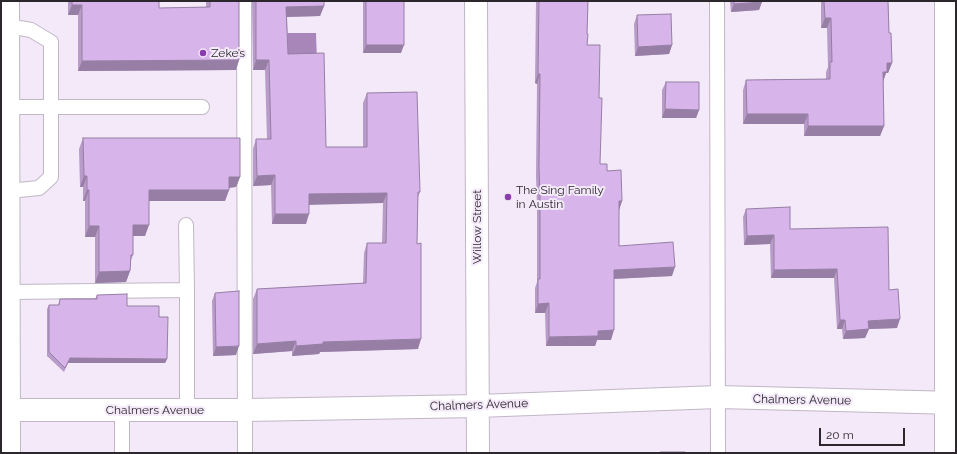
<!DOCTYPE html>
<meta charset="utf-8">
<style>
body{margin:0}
#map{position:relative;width:957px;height:454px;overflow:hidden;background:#f3e9f8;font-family:Raleway,sans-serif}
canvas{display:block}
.frame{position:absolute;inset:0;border:2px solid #2b272d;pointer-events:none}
.scale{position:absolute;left:819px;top:428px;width:86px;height:18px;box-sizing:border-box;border:2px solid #2b272d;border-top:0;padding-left:5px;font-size:12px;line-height:14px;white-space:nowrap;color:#2b272d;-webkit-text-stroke:3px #f3e9f8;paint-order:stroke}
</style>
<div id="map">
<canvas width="957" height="454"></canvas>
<div class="frame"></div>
<div class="scale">20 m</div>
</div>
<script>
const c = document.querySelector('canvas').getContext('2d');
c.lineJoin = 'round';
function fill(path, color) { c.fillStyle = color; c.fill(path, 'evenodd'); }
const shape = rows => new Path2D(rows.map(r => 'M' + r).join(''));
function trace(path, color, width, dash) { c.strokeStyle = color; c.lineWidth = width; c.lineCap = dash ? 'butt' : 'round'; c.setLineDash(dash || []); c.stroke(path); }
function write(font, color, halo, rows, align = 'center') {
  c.font = font + ' Raleway,sans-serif'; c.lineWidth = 4; c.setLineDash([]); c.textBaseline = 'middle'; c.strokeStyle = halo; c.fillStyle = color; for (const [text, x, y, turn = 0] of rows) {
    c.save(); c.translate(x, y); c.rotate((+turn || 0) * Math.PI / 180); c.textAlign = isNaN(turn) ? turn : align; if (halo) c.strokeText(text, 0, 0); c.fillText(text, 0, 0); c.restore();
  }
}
const water = shape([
 [287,33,316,33,317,62,288,62]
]);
const service = shape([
 [244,1,245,453],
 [717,1,718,453],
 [8,26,31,30,51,42,51,177,39,188,9,191],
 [8,107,202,107],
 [187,290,187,410],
 [8,292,187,290,186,225],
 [122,410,122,453]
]);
const minor = shape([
 [476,1,478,453],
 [946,1,946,453],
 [1,410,245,410,478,406,718,397,956,403]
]);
const secondary = shape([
 [8,1,9,453]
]);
const wall = shape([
 [68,1,159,1,159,8,206,7,206,1,239,1,239,60,236,70,78,71,78,15,68,15],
 [252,1,324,1,324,6,320,16,287,17,288,54,326,147,363,147,363,103,367,93,420,192,418,197,417,244,418,349,320,352,319,354,292,356,292,351,253,354,253,299,257,289,363,283,364,253,367,243,382,243,383,203,309,204,306,224,272,224,271,185,253,186,253,149,256,139,267,139,265,70,253,70],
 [363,1,404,1,401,53,363,53],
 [536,1,588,1,587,34,587,45,599,98,600,164,607,171,622,201,619,210,619,246,672,276,614,279,611,340,597,340,595,346,546,346,545,313,535,313,535,288,537,282,537,206,536,176,537,84,535,83],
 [730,1,762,1,759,10,731,12],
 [821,1,888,1,889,33,892,63,888,73,886,73,883,81,884,126,880,136,804,136,804,124,743,124,743,90,746,80,826,79,826,72,828,67,827,28,821,28],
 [637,15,672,45,669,54,635,56,634,24],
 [666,82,699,110,696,118,662,118,662,90],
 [83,138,240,177,236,187,229,188,229,190,225,201,149,201,145,236,133,236,133,255,131,260,130,271,126,282,95,283,95,237,85,237,85,201,83,201,83,187,80,187,79,149],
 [746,209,790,229,889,290,897,328,869,329,865,338,843,339,842,329,837,329,834,278,771,278,770,244,744,245,743,217],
 [215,293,236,355,213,356,212,301],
 [97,295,159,317,167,359,165,363,68,363,64,372,47,356,47,309,49,305,58,305,60,299,95,299]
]);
const shadedWall = shape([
 [762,2,759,10,731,12,734,4],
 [72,5,82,5,78,15,68,15],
 [324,6,320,16,283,17,286,7],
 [825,18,831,18,827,28,821,28],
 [366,45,404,45,401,53,363,53],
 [672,45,669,54,635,56,638,47],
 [239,60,236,70,78,71,82,61],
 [256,60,269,60,265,70,253,70],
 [887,63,892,63,888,73,886,73,883,82,879,82],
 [538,74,540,74,537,84,535,83],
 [665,109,699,110,696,118,662,118],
 [747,114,808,114,804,124,743,124],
 [808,126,884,126,880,136,804,136],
 [275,175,271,185,253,186,257,176],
 [84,176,87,176,83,187,80,187],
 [229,177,240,177,236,187,225,188],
 [87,190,89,190,85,201,83,201],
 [149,190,229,190,225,201,145,201],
 [387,193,383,203,306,205,309,194],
 [619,201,622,201,619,210],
 [275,214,309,214,306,224,272,224],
 [133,225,149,225,145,236,129,236],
 [89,226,99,226,95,237,85,237],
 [774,235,770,244,744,245,747,236],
 [675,267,672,276,610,279,614,270],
 [837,269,834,278,771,278,774,270],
 [130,271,126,282,95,283,99,272],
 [549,303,545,313,535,313,538,304],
 [900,319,897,328,869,329,865,338,843,339,846,331,868,321],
 [840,320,845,320,842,329,837,329],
 [614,330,611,340,597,340,595,346,546,346,549,337,598,331],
 [421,339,418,349,320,352,319,354,292,356,296,346,323,342],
 [296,341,292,351,253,354,257,344],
 [239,346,236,355,213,356,216,347],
 [70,358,167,359,165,363,68,363,64,372]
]);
const building = shape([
 [72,1,159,1,159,8,210,7,210,1,239,1,239,60,82,61,82,5,72,5,72,1],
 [256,1,324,1,324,6,286,7,288,54,324,53,326,147,367,147,367,93,417,92,420,192,418,192,417,244,421,243,421,339,323,342,323,344,296,346,296,341,257,344,257,289,366,283,367,243,386,243,387,193,309,194,309,214,275,214,275,175,257,176,256,139,271,139,269,60,256,60,256,1],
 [366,1,404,1,404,45,366,45,366,1],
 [539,1,588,1,587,34,588,34,587,45,600,45,599,98,602,98,600,164,607,164,607,171,621,170,622,201,619,201,619,246,673,242,675,267,614,270,614,330,598,331,598,336,549,337,549,303,538,304,538,279,540,279,540,197,539,167,540,74,538,74,539,1],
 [734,1,762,1,762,2,734,4,734,1],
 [824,1,888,1,889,33,891,33,892,63,887,63,887,72,883,72,884,126,808,126,808,114,747,114,746,80,830,79,830,62,832,62,831,18,825,18,824,1],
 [671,14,672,45,638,47,637,15,671,14],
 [666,82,699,82,699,110,665,109,666,82],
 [83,138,240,138,240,177,229,177,229,190,149,190,149,225,133,225,133,255,131,255,130,271,99,272,99,226,89,226,89,190,87,190,87,176,84,176,83,138],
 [790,207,790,229,888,227,889,290,898,289,900,319,868,321,869,329,846,331,845,320,840,320,837,269,774,270,774,235,747,236,746,209,790,207],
 [239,291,239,346,216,347,215,293,239,291],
 [127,294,127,306,159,306,159,317,168,317,167,359,70,358,65,368,49,352,49,305,59,305,60,299,97,299,97,295,127,294],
 [661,452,685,452,685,453,661,453,661,452]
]);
const markers = [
 [203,53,4,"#893cac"],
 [508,197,4,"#893cac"]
];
const poiNames = [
 ["Zeke’s",211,53],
 ["The Sing Family",516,190],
 ["in Austin",516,204]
];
const streetNames = [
 ["Willow Street",477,227,-90],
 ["Chalmers Avenue",802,400,1],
 ["Chalmers Avenue",479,405,-2],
 ["Chalmers Avenue",155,410]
];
fill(water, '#a886ba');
trace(service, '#c0b7c6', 16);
trace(minor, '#c0b7c6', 24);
trace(secondary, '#c0b7c6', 24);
trace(service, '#fff', 14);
trace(minor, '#fff', 22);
trace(secondary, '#fff', 22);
fill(wall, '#b99bc9');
fill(shadedWall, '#967ea4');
fill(building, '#d7b4ea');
trace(building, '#967ea4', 1);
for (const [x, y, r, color] of markers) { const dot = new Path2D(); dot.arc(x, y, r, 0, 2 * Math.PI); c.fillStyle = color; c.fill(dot); trace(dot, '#f3e9f8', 1.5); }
write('12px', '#2b272d', '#f3e9f8', poiNames, 'left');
write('12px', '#2b272d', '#f3e9f8', streetNames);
</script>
